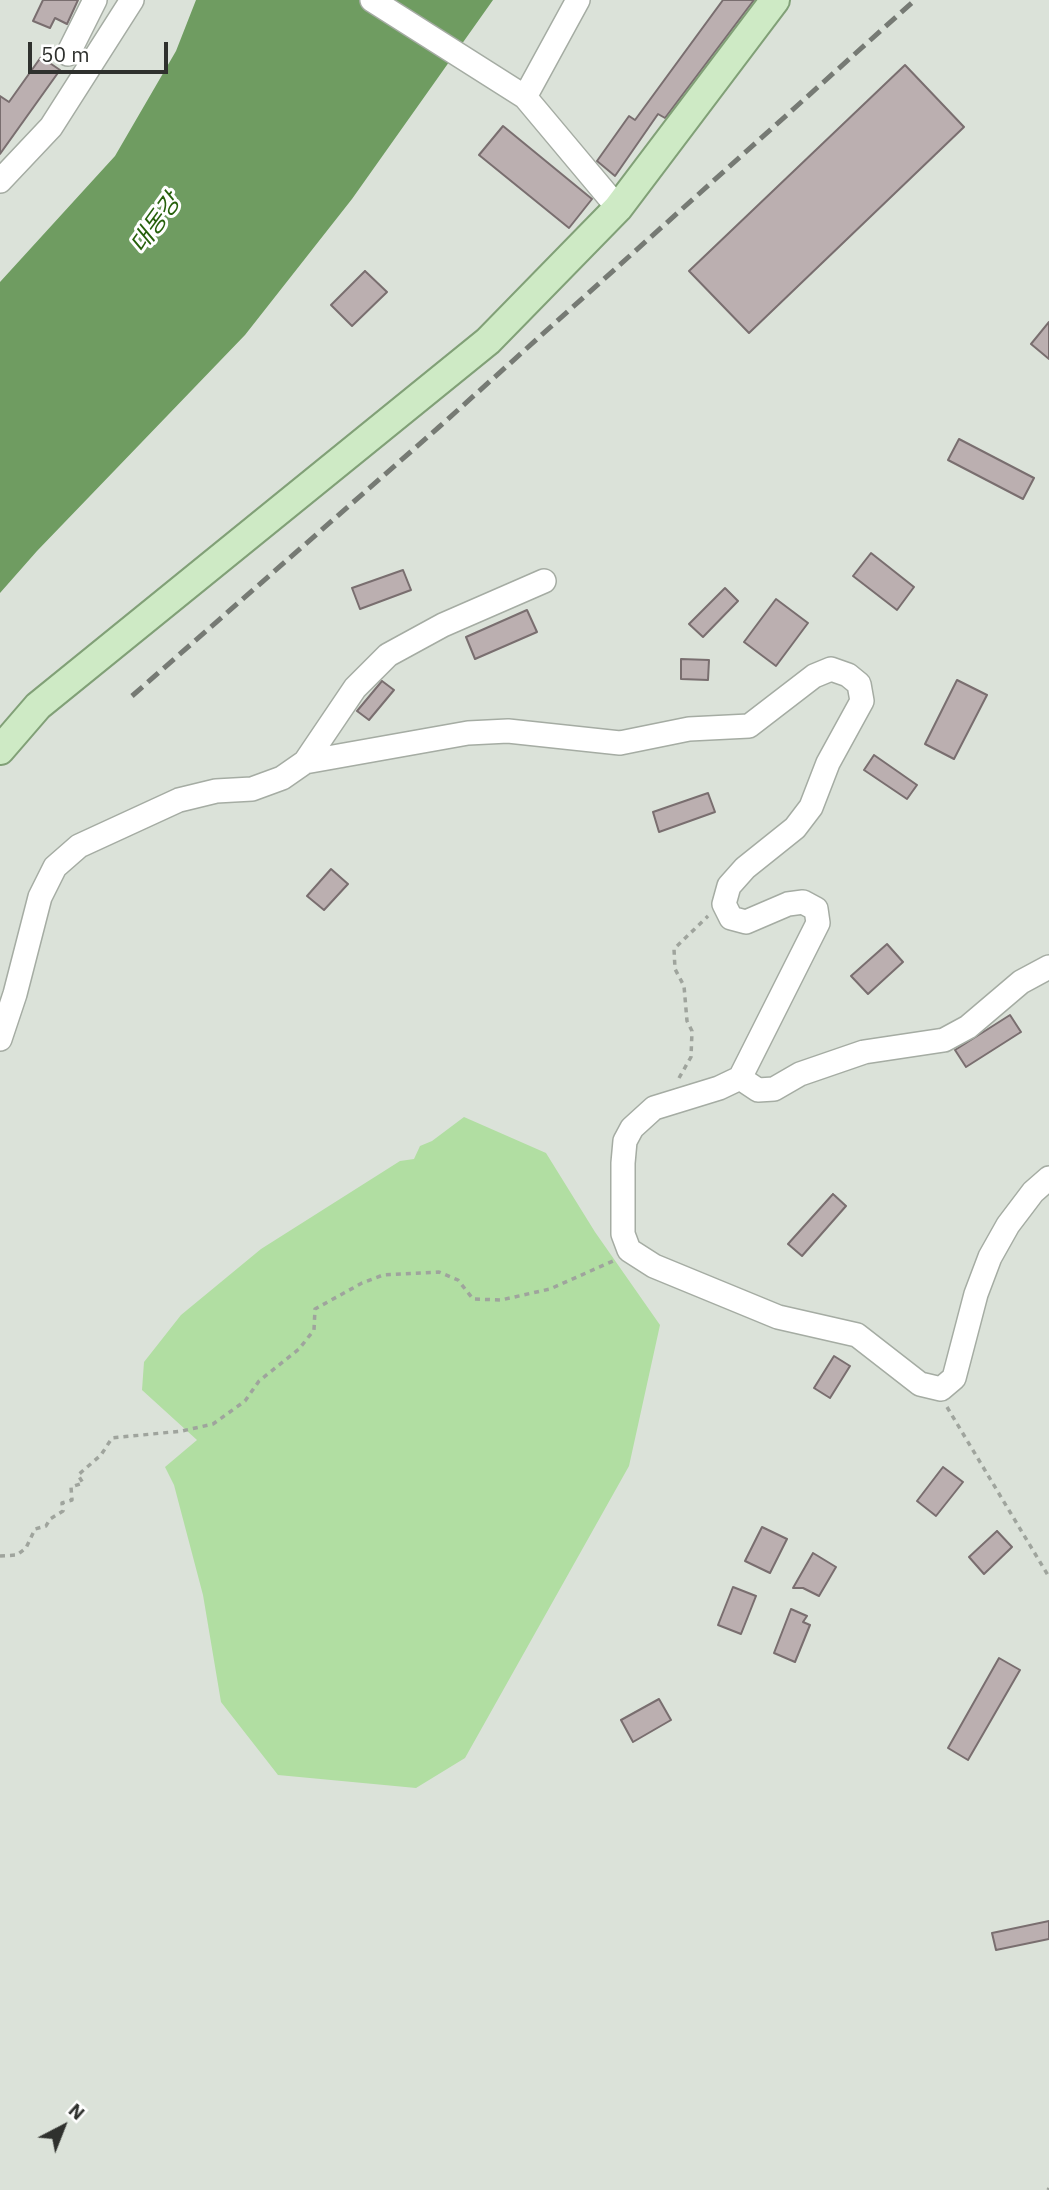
<!DOCTYPE html>
<meta charset="utf-8">
<style>
body{margin:0}
#map{position:relative;width:1049px;height:2190px;overflow:hidden;background:#dbe2d9;font-family:"IBM Plex Sans",sans-serif}
canvas{display:block}
.north{position:absolute;left:28px;top:2092px;width:70px;height:70px;-webkit-text-stroke:5px #fff;paint-order:stroke;rotate:42deg;font-size:19px;font-weight:700;line-height:28px;text-align:center;color:#2f312e}
.north::after{content:'';display:block;margin:auto;width:24px;height:32px;background:#2f312e;clip-path:polygon(50% 0,100% 100%,50% 72%,0 100%)}
.scale{position:absolute;left:28px;top:42px;width:140px;height:32px;box-sizing:border-box;border:4px solid #2f312e;border-top:0;padding-left:9px;font-size:21px;line-height:24px;white-space:nowrap;color:#2f312e;-webkit-text-stroke:5px #fff;paint-order:stroke}
</style>
<div id="map">
<canvas width="1049" height="2190"></canvas>
<div class="north">N</div>
<div class="scale">50 m</div>
</div>
<script>
const c = document.querySelector('canvas').getContext('2d');
c.lineJoin = 'round';
function fill(path, color) { c.fillStyle = color; c.fill(path, 'evenodd'); }
const shape = rows => new Path2D(rows.map(r => 'M' + r).join(''));
function trace(path, color, width, dash) { c.strokeStyle = color; c.lineWidth = width; c.lineCap = dash ? 'butt' : 'round'; c.setLineDash(dash || []); c.stroke(path); }
function write(font, color, halo, rows, align = 'center') {
  c.font = font + ' "IBM Plex Sans","Noto Sans KR",sans-serif'; c.lineWidth = 6; c.setLineDash([]); c.textBaseline = 'middle'; c.strokeStyle = halo; c.fillStyle = color; for (const [text, x, y, turn = 0] of rows) {
    c.save(); c.translate(x, y); c.rotate((+turn || 0) * Math.PI / 180); c.textAlign = isNaN(turn) ? turn : align; if (halo) c.strokeText(text, 0, 0); c.fillText(text, 0, 0); c.restore();
  }
}
const green = shape([
 [464,1117,546,1153,595,1232,660,1325,629,1466,465,1758,416,1788,278,1775,221,1702,203,1595,174,1485,165,1467,197,1440,142,1390,144,1362,181,1315,261,1249,400,1161,414,1159,420,1146,432,1141]
]);
const water = shape([
 [196,0,493,0,352,199,245,335,37,551,0,593,0,282,115,156,176,51]
]);
const building = shape([
 [43,0,78,0,67,24,55,18,50,28,33,21,43,0],
 [723,0,754,0,665,118,658,114,615,176,597,161,629,116,635,120,723,0],
 [41,57,60,70,0,154,0,96,9,102,41,57],
 [905,65,964,127,749,333,689,271,905,65],
 [503,126,592,199,569,228,479,155,503,126],
 [365,271,387,292,352,326,331,305,365,271],
 [1049,322,1049,359,1031,344,1049,322],
 [959,439,1034,478,1023,499,948,460,959,439],
 [871,553,914,587,897,610,853,576,871,553],
 [403,570,411,590,360,609,352,588,403,570],
 [725,588,738,601,703,637,689,624,725,588],
 [776,599,808,623,776,666,744,642,776,599],
 [527,610,537,632,475,659,466,637,527,610],
 [681,659,709,660,708,680,681,679,681,659],
 [957,680,987,695,954,759,925,744,957,680],
 [382,681,394,690,369,720,357,711,382,681],
 [874,755,917,785,907,799,864,770,874,755],
 [708,793,715,812,659,832,653,812,708,793],
 [331,869,348,884,324,910,307,896,331,869],
 [887,944,903,962,868,994,851,976,887,944],
 [1010,1015,1021,1032,966,1067,955,1050,1010,1015],
 [833,1194,846,1206,802,1256,788,1244,833,1194],
 [834,1356,850,1366,830,1398,814,1388,834,1356],
 [943,1467,963,1482,936,1516,917,1501,943,1467],
 [762,1527,787,1539,770,1573,745,1561,762,1527],
 [997,1531,1012,1547,984,1574,969,1557,997,1531],
 [813,1553,836,1567,819,1596,803,1588,793,1588,813,1553],
 [733,1587,756,1596,741,1634,718,1625,733,1587],
 [791,1609,807,1616,803,1622,810,1625,795,1662,774,1653,791,1609],
 [999,1658,1020,1670,968,1760,948,1748,999,1658],
 [659,1699,671,1720,633,1742,621,1720,659,1699],
 [1049,1921,1049,1939,996,1950,992,1933,1049,1921]
]);
const path = shape([
 [679,1078,691,1057,692,1031,687,1021,684,986,675,969,674,949,708,916],
 [947,1407,1049,1577],
 [0,1556,17,1555,26,1548,35,1529,46,1526,50,1519,63,1511,62,1503,72,1500,71,1487,83,1483,78,1475,101,1455,112,1438,182,1431,213,1424,245,1401,259,1381,299,1349,314,1330,315,1309,362,1283,383,1275,439,1272,458,1280,473,1299,501,1300,550,1289,613,1261],
 [1048,2190,1049,2188]
]);
const minor = shape([
 [372,0,525,97],
 [578,0,525,97,618,208],
 [68,54,95,0],
 [0,181,51,127,132,0],
 [305,762,468,733,508,731,620,743,689,729,749,726,814,676,831,669,848,675,859,684,862,701,828,763,811,807,795,828,745,868,729,886,724,904,731,918,746,922,788,904,803,902,816,909,818,923,740,1078,719,1088,654,1108,632,1128,625,1141,623,1163,623,1234,629,1250,654,1266,778,1317,857,1335,920,1384,941,1389,954,1378,976,1294,990,1257,1008,1225,1033,1192,1049,1178],
 [0,1039,15,994,40,897,55,867,79,846,179,800,216,791,252,789,282,778,305,762,355,688,388,655,443,625,544,581],
 [740,1078,758,1090,774,1089,800,1074,864,1052,944,1040,968,1027,1021,982,1049,967]
]);
const major = shape([
 [0,750,38,706,488,341,618,208,775,0]
]);
const rail = shape([
 [132,696,439,427,915,0]
]);
const waterNames = [
 ["대동강",156,224,-54]
];
fill(green, '#b1dea2');
fill(water, '#6f9c61');
fill(building, '#bbafb0');
trace(building, '#796e6f', 2);
trace(minor, '#a5aca3', 26);
trace(major, '#81a077', 32);
trace(path, '#9fa49d', 3.5, [5, 5]);
trace(minor, '#fff', 23);
trace(major, '#ceeac5', 28);
trace(rail, '#767a74', 5, [14, 7]);
write('italic 24px', '#26600b', '#fff', waterNames);
</script>
